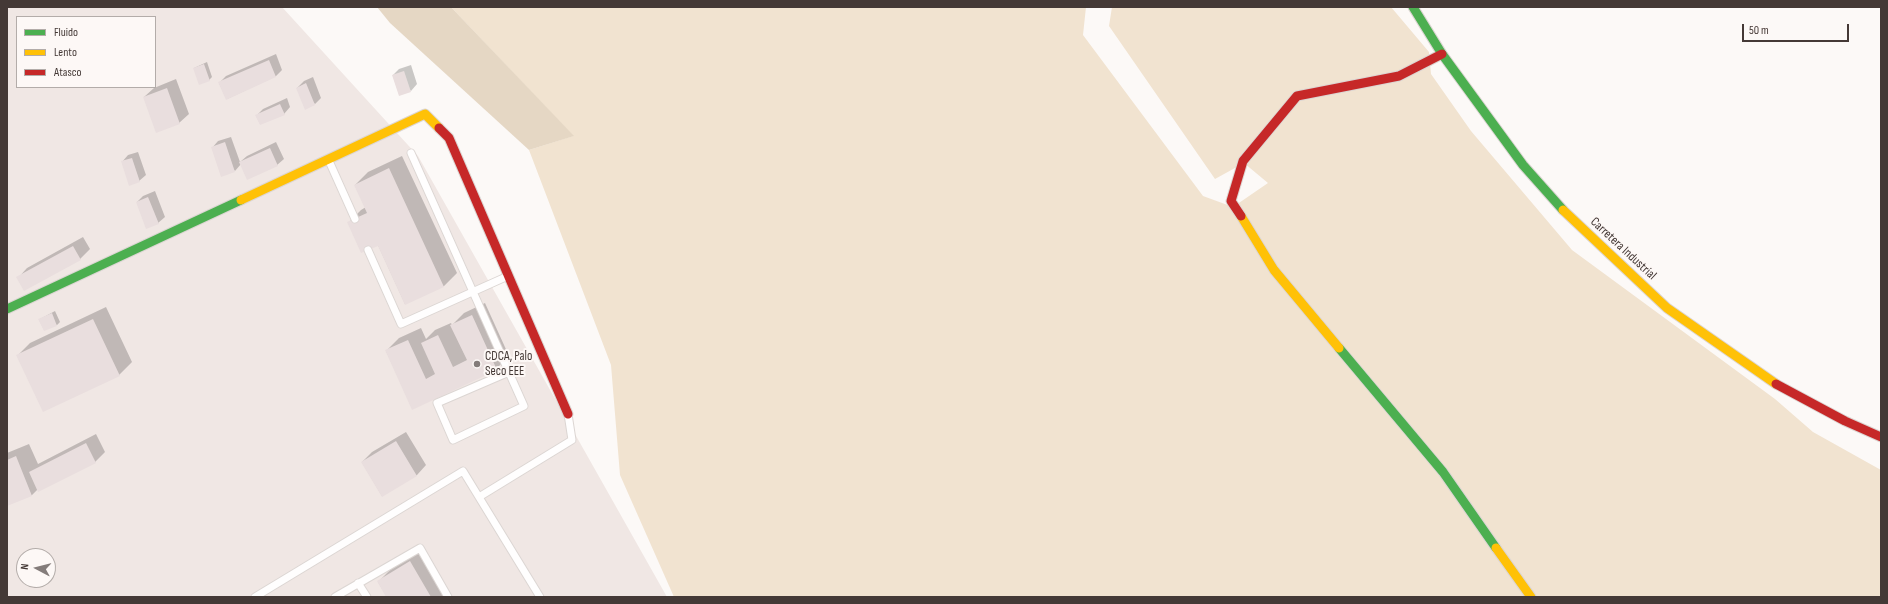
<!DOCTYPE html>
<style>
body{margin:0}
#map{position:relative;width:1888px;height:604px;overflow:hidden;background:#fcf9f7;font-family:"Sofia Sans Condensed",sans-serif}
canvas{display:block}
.frame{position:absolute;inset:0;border:8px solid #443936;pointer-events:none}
.legend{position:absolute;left:16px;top:16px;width:140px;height:72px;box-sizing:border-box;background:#fdf8f6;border:1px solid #b3aca9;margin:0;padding:5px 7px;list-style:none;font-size:12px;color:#443936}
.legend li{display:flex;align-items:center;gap:8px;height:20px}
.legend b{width:20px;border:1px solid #b3aca9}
.north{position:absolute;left:16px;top:548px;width:40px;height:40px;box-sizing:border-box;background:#fdf8f6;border:1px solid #b3aca9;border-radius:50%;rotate:277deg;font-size:11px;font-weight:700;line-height:16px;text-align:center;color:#443936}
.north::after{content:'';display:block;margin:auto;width:14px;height:18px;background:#847c7a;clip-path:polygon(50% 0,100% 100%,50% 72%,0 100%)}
.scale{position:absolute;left:1742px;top:24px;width:107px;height:18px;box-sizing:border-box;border:2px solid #443936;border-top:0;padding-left:5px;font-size:12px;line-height:14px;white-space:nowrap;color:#443936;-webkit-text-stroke:3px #fdf8f6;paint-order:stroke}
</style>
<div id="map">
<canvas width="1888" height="604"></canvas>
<div class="frame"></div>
<ul class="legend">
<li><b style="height:5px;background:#4caf50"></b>Fluido</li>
<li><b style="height:5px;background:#ffc107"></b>Lento</li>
<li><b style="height:5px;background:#c62828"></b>Atasco</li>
</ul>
<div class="north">N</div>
<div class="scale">50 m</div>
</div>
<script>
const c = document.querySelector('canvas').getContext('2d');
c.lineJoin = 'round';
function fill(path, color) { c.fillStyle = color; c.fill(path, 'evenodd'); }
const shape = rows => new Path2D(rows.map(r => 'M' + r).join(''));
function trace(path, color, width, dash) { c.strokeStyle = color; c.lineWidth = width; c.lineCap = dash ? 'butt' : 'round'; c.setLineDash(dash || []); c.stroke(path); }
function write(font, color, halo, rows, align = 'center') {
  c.font = font + ' "Sofia Sans Condensed",sans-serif'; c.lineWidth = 4; c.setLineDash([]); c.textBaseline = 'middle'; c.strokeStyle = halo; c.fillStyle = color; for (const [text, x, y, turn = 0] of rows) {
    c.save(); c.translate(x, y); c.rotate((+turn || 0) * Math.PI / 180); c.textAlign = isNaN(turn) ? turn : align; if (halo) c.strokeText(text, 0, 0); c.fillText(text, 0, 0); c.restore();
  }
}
const built = shape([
 [7,7,282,7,418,156,667,597,7,597],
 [17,17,155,17,155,87,17,87],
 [24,556,48,556,48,580,24,580]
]);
const green = shape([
 [451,7,1086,7,1083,35,1203,196,1233,207,1268,183,1244,163,1215,179,1109,26,1112,7,1391,7,1429,52,1431,74,1471,131,1572,250,1775,399,1813,432,1881,470,1881,597,674,597,620,475,611,365,529,150,573,136]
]);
const forest = shape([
 [377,7,451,7,574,136,529,150,390,23]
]);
const shadow = shape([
 [276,54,282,70,276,76,227,99,219,83,226,76],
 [207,62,212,77,209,80,194,68],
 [411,65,417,84,411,91,393,75,399,69],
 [313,77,321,98,315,104,297,88,304,81],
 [176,79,189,114,179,123,144,97,154,88],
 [287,98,290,107,284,114,257,115,263,109],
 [231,137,240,162,247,156,276,142,284,159,277,165,241,164,235,171,212,148,218,141],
 [138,152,146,175,139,181,122,162,128,155],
 [402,156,457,273,444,286,405,304,378,245,348,223,361,210,366,207,355,185,368,172],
 [155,191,165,217,158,223,137,202,143,196],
 [83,237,90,249,80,259,18,278,27,268],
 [485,303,509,356,496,369,413,408,386,351,399,338,421,328,426,339,435,330,451,323,452,325,464,313],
 [106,307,132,362,119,375,17,356,30,343],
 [55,311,60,322,57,325,40,319],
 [406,432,426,465,417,475,382,496,362,462,372,452],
 [96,434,105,452,95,462,39,490,38,489,32,495,7,505,7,453,29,444,38,464],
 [423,549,452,597,387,597,378,582,391,569]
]);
const building = shape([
 [269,60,276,77,226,100,218,82],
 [204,64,210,81,199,85,193,68],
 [404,71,411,92,399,96,392,75],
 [306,83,315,105,305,110,296,88],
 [167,88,180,124,156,133,143,97],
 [280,104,285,115,260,125,255,115],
 [225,142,235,172,221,177,211,147],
 [270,148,278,166,247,180,239,162],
 [132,158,140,182,129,186,121,161],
 [389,168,444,287,405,305,378,246,361,253,347,222,367,213,354,185],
 [148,197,159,224,146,229,136,202],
 [73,246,81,260,24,291,16,277],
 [52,313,57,326,44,331,38,319],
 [472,315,497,370,412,410,385,350,408,340,426,379,435,374,421,343,438,335,453,367,467,360,450,325],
 [93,319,120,376,43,412,16,355],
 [396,441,417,476,382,497,361,462],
 [86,443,96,463,38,492,29,472],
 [16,456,32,496,7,506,7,460],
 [410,561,431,597,386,597,377,581]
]);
const lane = shape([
 [411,153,524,406,453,440,437,403,509,372],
 [329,161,355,219],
 [368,250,401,324,508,276],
 [479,497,572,440,568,414],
 [358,583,367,597],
 [255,597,463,471,540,597],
 [335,597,420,548,448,597]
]);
const fast = shape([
 [1413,7,1442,54,1523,165,1563,210],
 [7,309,241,200],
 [1339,348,1443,472,1496,548]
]);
const slow = shape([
 [241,200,425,114,439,128],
 [1563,210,1667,308,1776,384],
 [1241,216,1274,270,1339,348],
 [1496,548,1531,597]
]);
const jam = shape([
 [439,128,449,138,568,414],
 [1241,216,1231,201,1243,161,1297,96,1399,76,1442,54],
 [1776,384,1845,421,1881,437]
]);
const markers = [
 [477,364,4,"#847c7a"]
];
const streetNames = [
 ["Carretera Industrial",1623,249,43]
];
const poiNames = [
 ["CDCA, Palo",485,357],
 ["Seco EEE",485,372]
];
fill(built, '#f0e7e4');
fill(green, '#f1e3d0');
fill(forest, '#e5d7c4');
fill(shadow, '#0003');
fill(building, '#e9dede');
trace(lane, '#dcd6d3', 9);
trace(fast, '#dcd6d3', 11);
trace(slow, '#dcd6d3', 11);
trace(jam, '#dcd6d3', 11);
trace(lane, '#fffefe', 7);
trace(fast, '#4caf50', 9);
trace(slow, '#ffc107', 9);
trace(jam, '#c62828', 9);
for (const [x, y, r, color] of markers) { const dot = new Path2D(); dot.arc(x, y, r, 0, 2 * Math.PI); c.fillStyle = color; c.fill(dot); trace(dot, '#fdf8f6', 1.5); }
write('13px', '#443936', '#fdf8f6', streetNames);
write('13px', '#443936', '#fdf8f6', poiNames, 'left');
</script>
